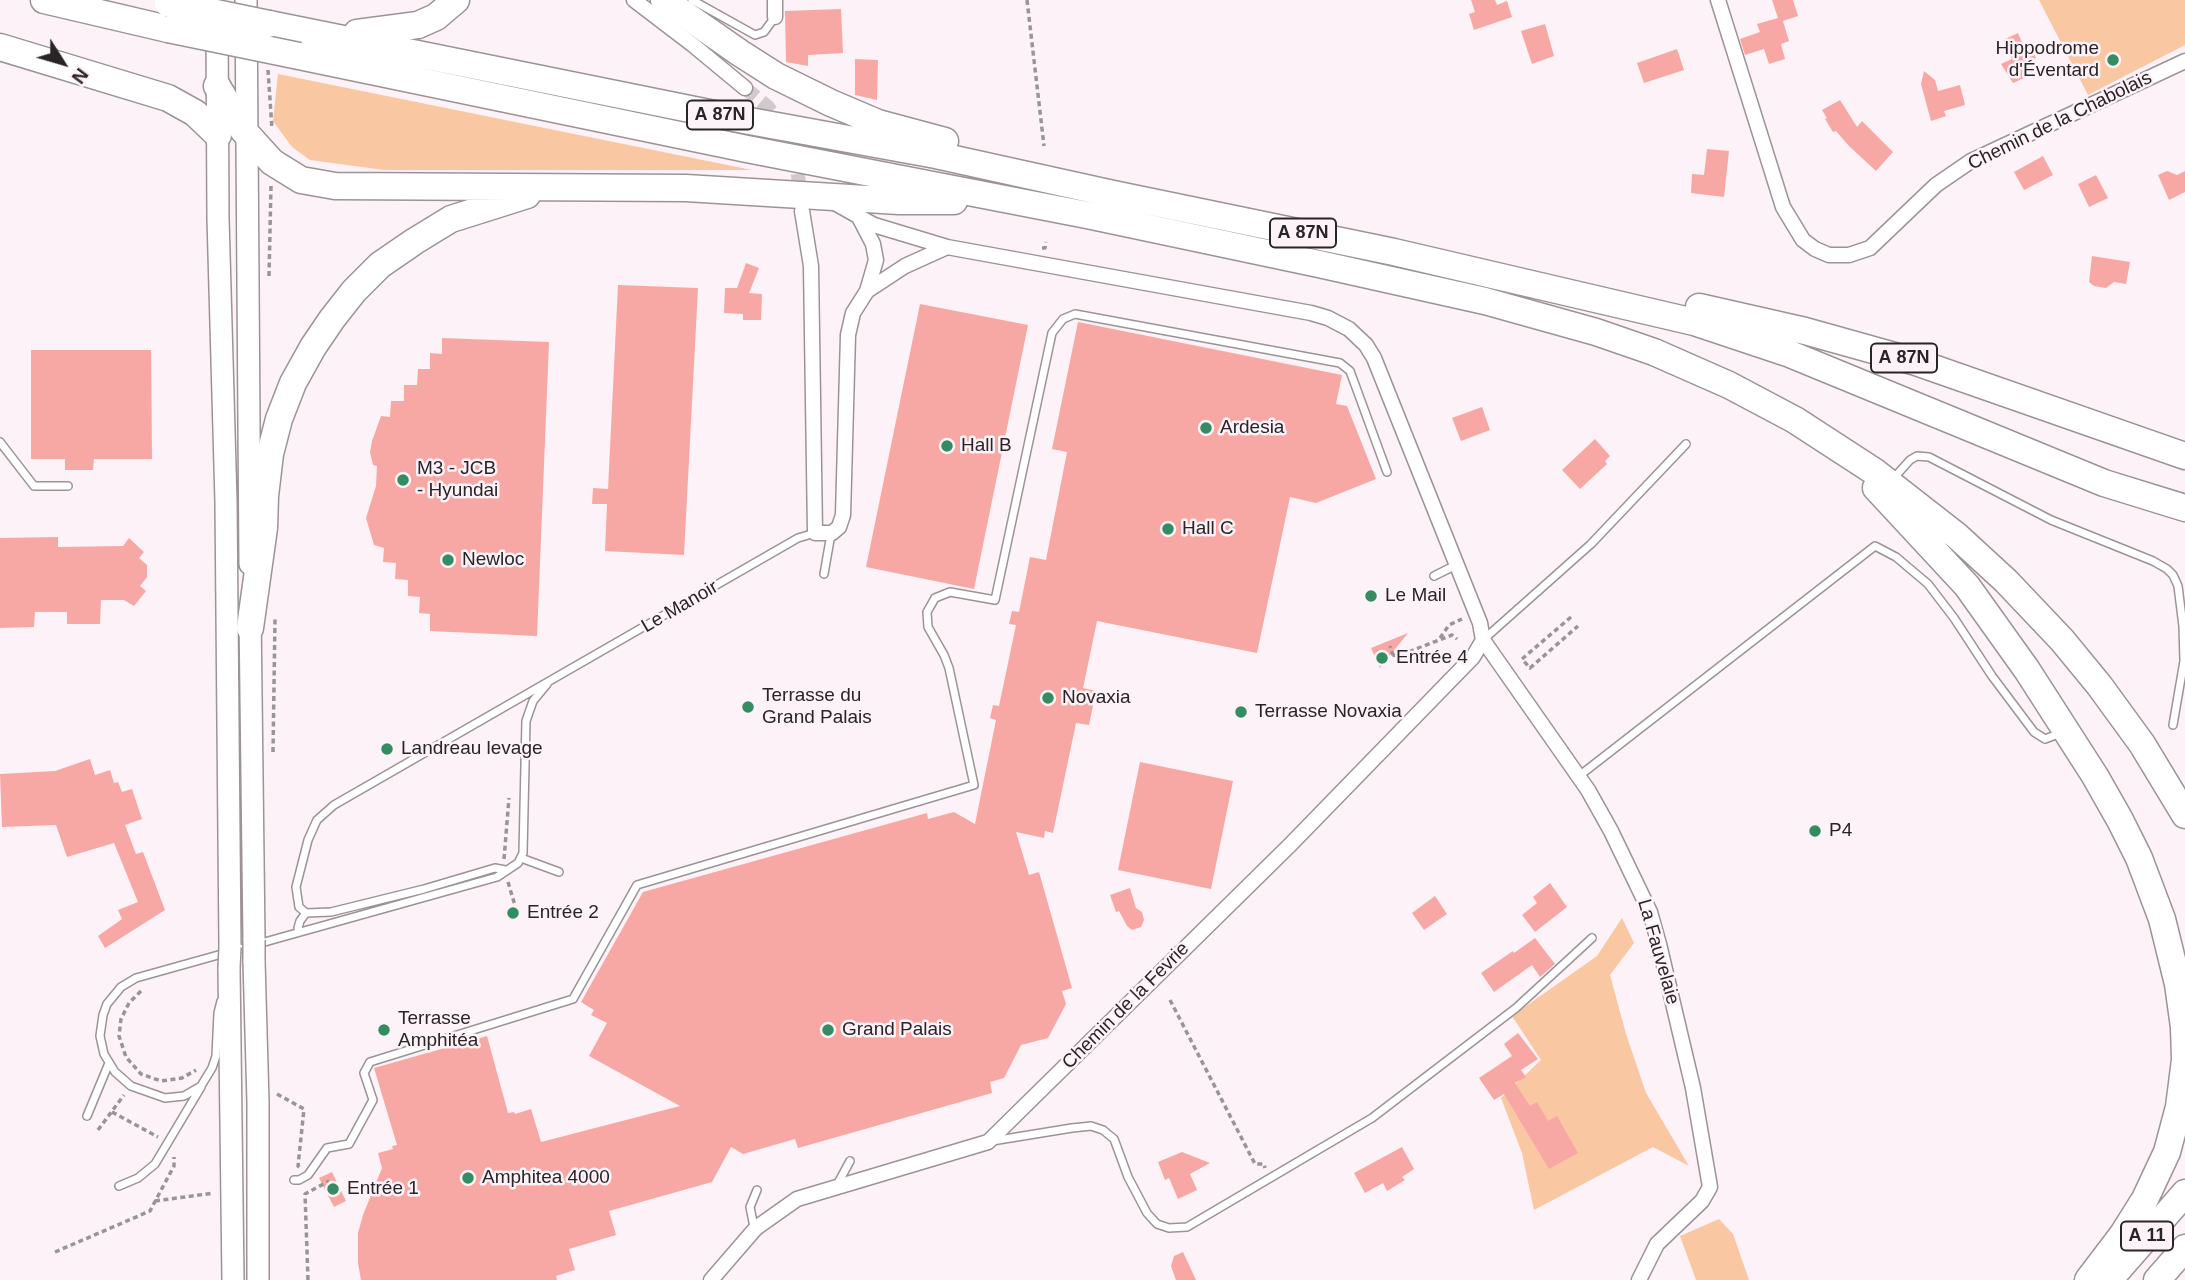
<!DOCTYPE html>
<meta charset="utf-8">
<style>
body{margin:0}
#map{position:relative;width:2185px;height:1280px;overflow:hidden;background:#fdf2f7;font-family:Arial,sans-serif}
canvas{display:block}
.north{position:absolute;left:28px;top:28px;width:70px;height:70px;-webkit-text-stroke:5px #fdf2f7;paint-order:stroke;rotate:127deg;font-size:19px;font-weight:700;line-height:28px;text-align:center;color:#292527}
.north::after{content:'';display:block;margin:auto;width:24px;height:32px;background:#292527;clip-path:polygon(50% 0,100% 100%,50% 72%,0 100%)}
</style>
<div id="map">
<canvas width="2185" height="1280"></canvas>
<div class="north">N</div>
</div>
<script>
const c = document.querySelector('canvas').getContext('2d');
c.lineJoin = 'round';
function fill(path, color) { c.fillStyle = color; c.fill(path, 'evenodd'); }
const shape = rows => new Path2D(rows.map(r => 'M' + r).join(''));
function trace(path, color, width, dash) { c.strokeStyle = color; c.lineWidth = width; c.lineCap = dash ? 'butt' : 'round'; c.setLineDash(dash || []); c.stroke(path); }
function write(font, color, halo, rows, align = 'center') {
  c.font = font + ' Arial,sans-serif'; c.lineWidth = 5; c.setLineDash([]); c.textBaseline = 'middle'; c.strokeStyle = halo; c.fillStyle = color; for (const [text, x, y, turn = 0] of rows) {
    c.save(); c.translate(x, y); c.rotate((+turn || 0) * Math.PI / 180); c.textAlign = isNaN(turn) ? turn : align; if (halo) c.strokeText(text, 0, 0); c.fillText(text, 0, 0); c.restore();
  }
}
const green = shape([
 [2039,0,2185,0,2185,45,2088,95],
 [278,74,752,170,384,170,310,160,292,147,273,121],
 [1622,918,1634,943,1610,975,1626,1034,1646,1093,1689,1166,1653,1147,1534,1210,1522,1153,1501,1098,1541,1060,1512,1016,1597,956],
 [1719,1219,1733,1234,1749,1280,1696,1280,1680,1236]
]);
const building = shape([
 [1471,0,1495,0,1497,5,1507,1,1512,17,1474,30,1469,14,1475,12],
 [1772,0,1793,0,1798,16,1783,21,1789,41,1781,44,1785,59,1769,64,1764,49,1745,55,1740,39,1760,32,1757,24,1778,18],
 [841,9,843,53,808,55,808,66,786,62,785,11],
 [1545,24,1554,56,1532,64,1521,31],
 [2018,33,2023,45,2028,42,2036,58,2028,62,2033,74,2013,83,2001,64,2012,59,2003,40],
 [1677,49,1684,70,1644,83,1637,63],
 [855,59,878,60,877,100,855,95],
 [1924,71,1935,80,1938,91,1960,85,1965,105,1944,111,1946,116,1931,121,1921,84],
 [1840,100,1857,127,1862,121,1893,152,1876,171,1849,146,1836,131,1833,132,1825,119,1827,118,1822,110],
 [1707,149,1729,151,1724,197,1691,193,1692,174,1704,175],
 [2043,156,2053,175,2024,190,2014,172],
 [2167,171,2177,175,2185,171,2185,192,2169,200,2158,175],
 [2096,175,2108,198,2089,207,2078,184],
 [2092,256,2130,262,2126,284,2114,282,2106,288,2094,286,2089,282],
 [746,263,759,268,749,293,762,294,761,320,743,320,743,314,724,313,725,288,737,288],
 [618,285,698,288,684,555,605,551,607,504,592,504,593,488,608,489],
 [920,304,1028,325,974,589,866,567],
 [1078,322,1342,375,1336,404,1347,406,1376,479,1316,503,1290,497,1257,653,1097,621,1083,688,1096,691,1089,725,1076,723,1053,833,1045,831,1044,838,1016,832,1029,875,1039,872,1072,988,1062,991,1066,1004,1048,1038,1021,1045,1004,1078,990,1082,992,1093,798,1148,795,1139,743,1154,731,1147,712,1182,609,1211,616,1235,569,1249,575,1270,556,1276,557,1280,361,1280,358,1263,358,1233,363,1215,382,1168,378,1153,393,1149,392,1146,397,1145,374,1068,487,1036,508,1113,514,1112,515,1114,531,1109,541,1142,680,1106,589,1056,607,1023,591,1015,594,1010,581,1002,643,892,927,813,928,819,954,812,975,824,996,720,990,718,993,705,999,706,1016,625,1009,624,1012,611,1019,612,1030,557,1046,560,1067,452,1052,449],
 [442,338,549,342,537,636,430,631,430,614,419,613,420,597,408,596,408,580,395,579,396,563,383,562,384,548,374,545,366,518,376,486,377,466,373,465,370,452,372,441,381,416,390,417,391,401,404,401,404,385,417,385,418,369,430,369,430,353,442,354],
 [31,350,151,350,152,459,94,459,93,470,65,470,65,459,31,459],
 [1482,407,1490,430,1461,441,1452,418],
 [1595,439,1610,456,1605,461,1607,464,1580,489,1562,470],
 [58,537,58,547,123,546,129,538,144,552,139,558,147,565,147,577,140,586,146,591,134,606,124,600,101,600,100,624,67,624,67,612,35,612,34,627,0,628,0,538],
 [1408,633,1380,668,1371,648],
 [90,759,95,775,110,770,114,783,118,782,122,792,132,789,142,819,125,825,136,854,143,852,165,910,105,948,98,936,122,919,118,910,138,902,114,843,67,857,56,825,2,827,0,774,55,771],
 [1140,762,1233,781,1211,889,1118,870],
 [1550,883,1567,907,1535,932,1522,915,1537,903,1533,897],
 [1130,888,1136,908,1142,912,1144,920,1141,927,1132,930,1127,926,1119,911,1116,912,1110,895],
 [1435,896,1447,914,1424,930,1412,913],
 [1535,938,1555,964,1540,977,1532,965,1494,992,1481,973,1513,951,1514,953],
 [1518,1033,1538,1059,1521,1070,1526,1077,1515,1083,1530,1106,1537,1102,1548,1121,1557,1116,1578,1153,1549,1169,1504,1094,1494,1100,1479,1078,1512,1056,1504,1044],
 [1402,1147,1414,1169,1402,1177,1405,1180,1387,1191,1383,1183,1365,1193,1354,1173],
 [1182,1152,1210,1163,1190,1174,1197,1190,1178,1199,1169,1178,1165,1180,1158,1162],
 [332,1172,346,1201,334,1207,319,1178],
 [1183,1252,1196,1280,1176,1280,1171,1266,1174,1256]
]);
const minorTunnel = shape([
 [745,88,768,107,781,126],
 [795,153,801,199]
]);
const path = shape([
 [1027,0,1044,146],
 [268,70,272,129],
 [1042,248,1045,248,1046,242],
 [269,276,271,186],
 [1571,617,1522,659,1530,668,1578,626],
 [1440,638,1449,625,1462,619],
 [1377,651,1383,656,1393,655,1390,646],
 [1393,655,1398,656,1452,635,1457,639],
 [273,752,275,619],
 [504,859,509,798],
 [508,882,516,909,514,913],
 [141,991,129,1003,121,1019,119,1036,126,1057,141,1074,161,1081,182,1078,196,1070],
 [1170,1000,1255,1164,1264,1164,1265,1168],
 [277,1094,304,1109,298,1166,300,1168],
 [112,1112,158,1137],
 [98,1130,124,1095],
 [155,1201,214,1193],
 [55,1252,150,1211,174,1166,174,1157],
 [308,1280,305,1194,329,1181]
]);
const service = shape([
 [692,0,755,35,764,32,775,17],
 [0,442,34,486,68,486],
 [1892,480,1910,460,1917,456,1929,457,2051,520,2153,561,2167,569,2173,575,2178,586,2183,626,2184,661,2173,725],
 [824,574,831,534],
 [1434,576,1456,565],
 [1483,640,1591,544,1686,444],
 [1579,776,1875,546,1896,557,1928,584,1954,618,1992,676,2034,732,2045,739,2061,733],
 [521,858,559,872],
 [306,913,299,907,296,887,308,840,317,820,334,805,798,538,815,533],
 [298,928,300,921,306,913,331,912,424,889,495,868,505,870],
 [221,1001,218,1013,216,1056,212,1068,201,1086,184,1096,165,1098,131,1086,115,1072,104,1054,100,1036,103,1015,107,1004,121,987,136,978,497,877,518,863,523,853,526,721,533,701,547,684],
 [87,1116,109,1063],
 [992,1141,1072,1128,1091,1126,1103,1130,1114,1139,1128,1177,1147,1213,1157,1224,1169,1228,1187,1227,1372,1118,1516,1008,1592,938],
 [294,1180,299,1180,308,1175,327,1148,349,1144,373,1100,364,1073,370,1062,573,999,637,885,974,785,949,668,944,655,928,627,927,612,935,598,950,592,995,600,1052,333,1063,319,1075,314,1340,363,1350,371,1387,472],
 [837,1185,850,1161],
 [119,1186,138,1178,155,1164,201,1087],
 [756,1228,753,1222,750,1207,757,1190]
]);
const minor = shape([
 [634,0,693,45,745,88],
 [1718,0,1783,207,1803,240,1815,249,1829,255,1849,255,1870,248,1936,185,1971,161,2185,61],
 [775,17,775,0],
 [802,211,811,266,815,533,832,533,839,527,843,515,848,335,853,313,867,291,876,260,873,244,859,217],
 [867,291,905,266,947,247],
 [1483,640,1588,790,1611,831,1650,912,1659,944,1693,1088,1710,1187,1702,1201,1657,1244,1639,1280],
 [711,1280,756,1228,797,1199,988,1142,1290,845,1473,657,1483,640,1480,623,1374,358,1366,345,1349,329,1328,318,1311,313,947,247,874,225,833,202]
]);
const secondary = shape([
 [246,0,250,564],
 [217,25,218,218,226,502,230,947],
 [250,613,254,940],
 [254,961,258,1102,258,1280],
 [229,968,233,1280]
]);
const motorway = shape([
 [44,0,168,29],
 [664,0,740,53,776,76,831,103,878,123,945,141],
 [269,24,744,120,936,155,1113,194,1394,252,1694,322,1790,354,2104,483,2185,508],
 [357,33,418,25,436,17,456,0],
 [0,47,168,98,195,113,218,135],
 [299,56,747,149,1087,215,1319,264,1485,301,1596,332,1654,352,1729,385,1795,420,1875,472,1957,536,2006,581,2062,640,2099,685,2142,744,2185,815],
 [217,86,243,130,272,162,301,180,335,186,686,188,899,201,954,201],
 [1699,307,1805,331,1916,362,2185,456],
 [1876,488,1967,586,2027,670,2095,776,2120,820,2139,858,2162,919,2178,984,2184,1027,2185,1060,2179,1107,2167,1152,2145,1199,2123,1234,2088,1280],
 [250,628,264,528,265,496,270,454,279,419,293,383,313,347,332,319,354,291,380,265,415,241,451,219,527,195],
 [2109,1280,2185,1193],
 [2157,1280,2185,1248]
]);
const secondaryBridge = shape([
 [254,940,254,961],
 [229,968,230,947]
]);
const motorwayBridge = shape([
 [168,3,269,24],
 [168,29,299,56]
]);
const markers = [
 [2113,60,7,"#348d62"],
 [1206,428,7,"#348d62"],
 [947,446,7,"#348d62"],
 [403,480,7,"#348d62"],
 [1168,529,7,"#348d62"],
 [448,560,7,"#348d62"],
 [1371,596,7,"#348d62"],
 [1382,658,7,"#348d62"],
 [1048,698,7,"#348d62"],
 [748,707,7,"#348d62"],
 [1241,712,7,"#348d62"],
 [387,749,7,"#348d62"],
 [1815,831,7,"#348d62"],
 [513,913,7,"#348d62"],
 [384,1030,7,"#348d62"],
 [828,1030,7,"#348d62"],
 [468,1178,7,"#348d62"],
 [333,1189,7,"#348d62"]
];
const shields = [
 [720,115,66],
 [1303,233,66],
 [1904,358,66],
 [2147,1236,52]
];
const shieldNames = [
 ["A 87N",720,115],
 ["A 87N",1303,233],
 ["A 87N",1904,358],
 ["A 11",2147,1236]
];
const poiNames = [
 ["Hippodrome",2099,49,"right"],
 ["d'Éventard",2099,71,"right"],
 ["Ardesia",1220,428],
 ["Hall B",961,446],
 ["M3 - JCB",417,469],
 ["- Hyundai",417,491],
 ["Hall C",1182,529],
 ["Newloc",462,560],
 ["Le Mail",1385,596],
 ["Entrée 4",1396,658],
 ["Terrasse du",762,696],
 ["Grand Palais",762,718],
 ["Novaxia",1062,698],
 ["Terrasse Novaxia",1255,712],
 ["Landreau levage",401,749],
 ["P4",1829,831],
 ["Entrée 2",527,913],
 ["Terrasse",398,1019],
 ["Amphitéa",398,1041],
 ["Grand Palais",842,1030],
 ["Amphitea 4000",482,1178],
 ["Entrée 1",347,1189]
];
const streetNames = [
 ["Chemin de la Chabolais",2060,121,-26],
 ["Le Manoir",680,607,-30],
 ["La Fauvelaie",1658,952,74],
 ["Chemin de la Fevrie",1126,1006,-45]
];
fill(green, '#f9c7a2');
fill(building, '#f8a8a4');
trace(minorTunnel, '#d3c9cd', 14, [14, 7]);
trace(service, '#9c9397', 10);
trace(minor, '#9c9397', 17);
trace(secondary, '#9c9397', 24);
trace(motorway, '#9c9397', 29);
trace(path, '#9b9397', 3.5, [5, 3.5]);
trace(service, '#fff', 7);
trace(minor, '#fff', 14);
trace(secondary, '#fff', 21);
trace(motorway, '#fff', 26);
trace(secondaryBridge, '#9c9397', 24, []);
trace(motorwayBridge, '#9c9397', 29, []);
trace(secondaryBridge, '#fff', 21);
trace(motorwayBridge, '#fff', 26);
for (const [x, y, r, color] of markers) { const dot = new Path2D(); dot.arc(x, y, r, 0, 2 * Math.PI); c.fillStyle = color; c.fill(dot); trace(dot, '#fdf2f7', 2.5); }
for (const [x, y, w] of shields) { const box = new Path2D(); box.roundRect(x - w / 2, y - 14.5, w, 29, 5); c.fillStyle = '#fdf2f7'; c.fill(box); trace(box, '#292527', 2); }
write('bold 18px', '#292527', null, shieldNames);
write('19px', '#292527', '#fdf2f7', poiNames, 'left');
write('19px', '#292527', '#fdf2f7', streetNames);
</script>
